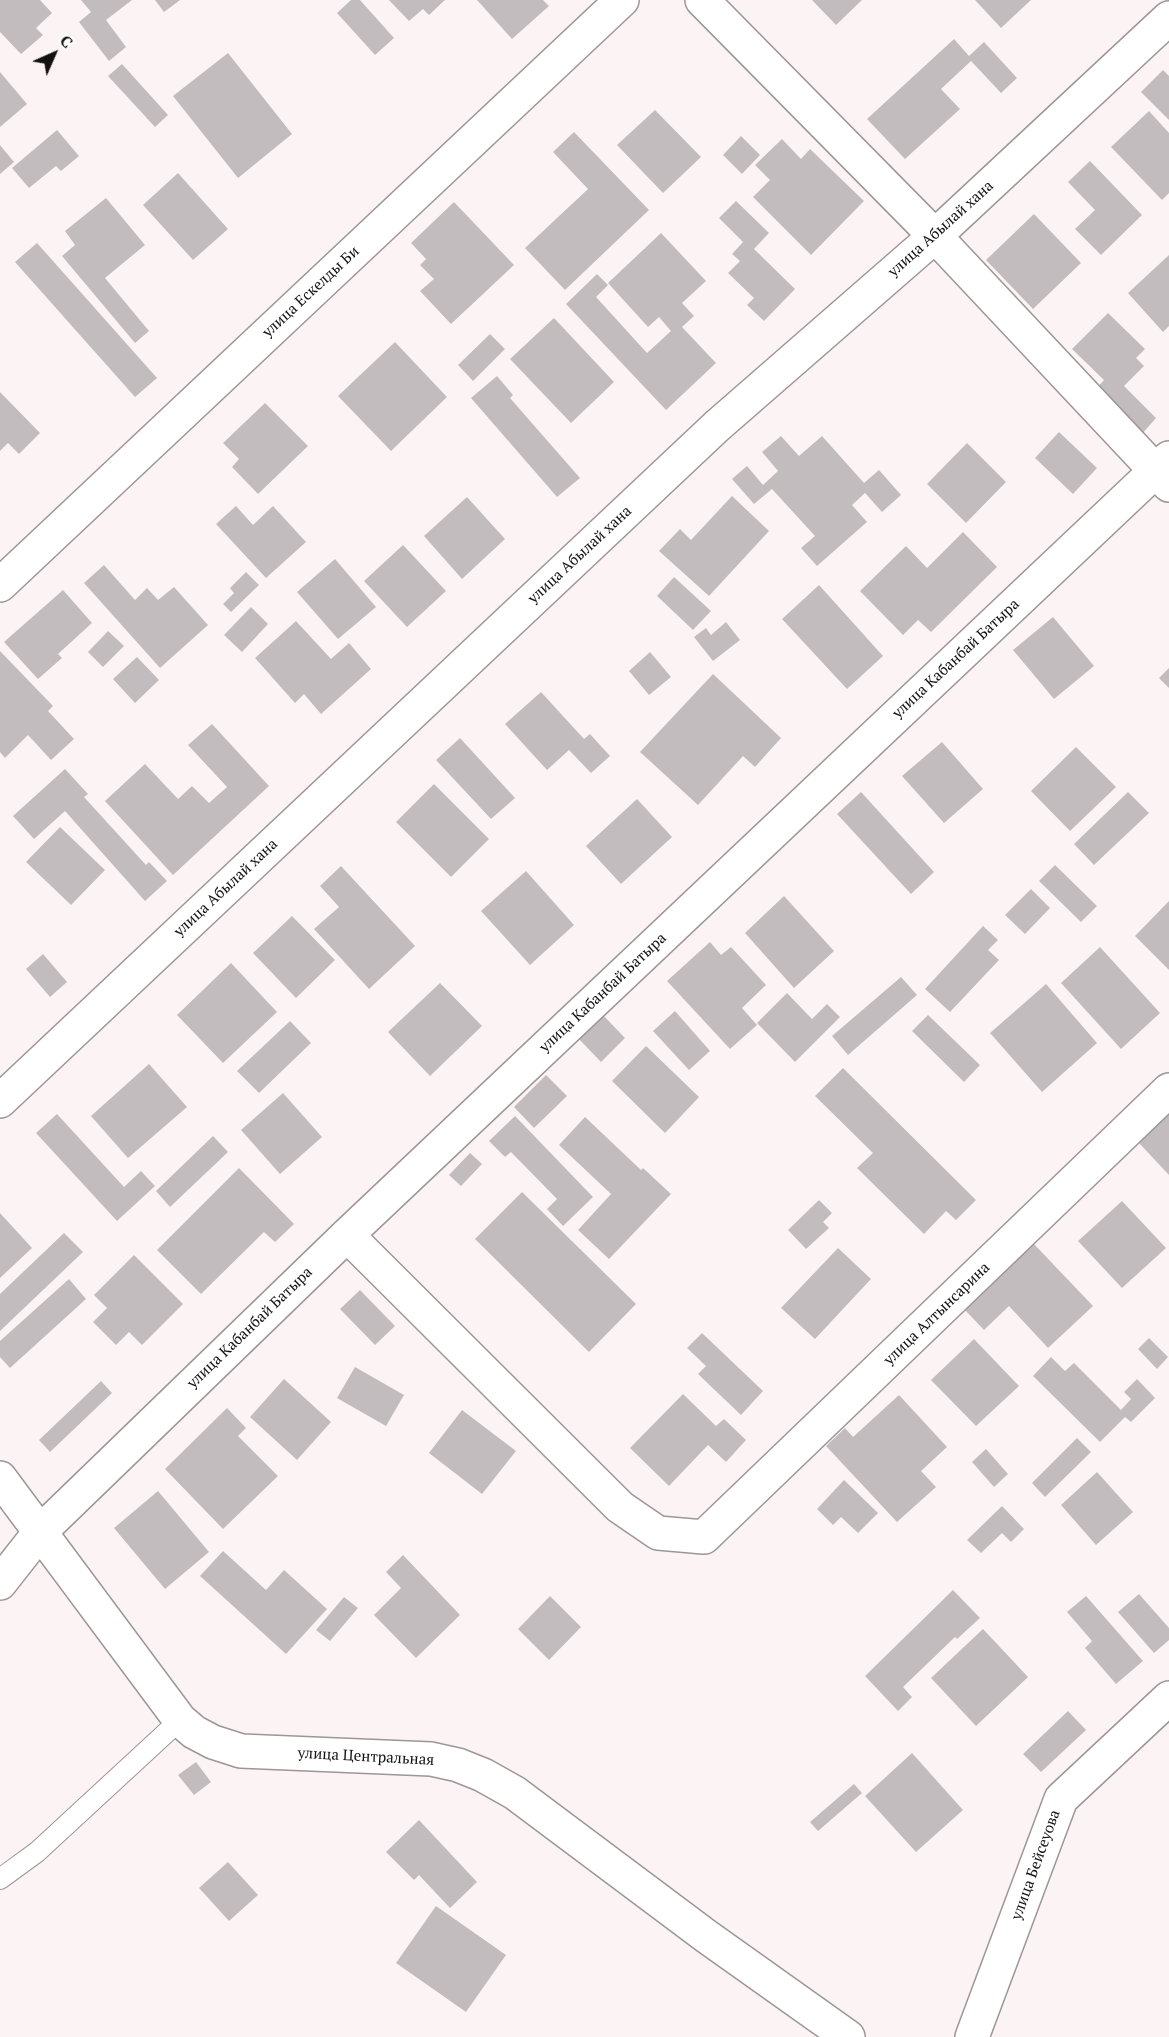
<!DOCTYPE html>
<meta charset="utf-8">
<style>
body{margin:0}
#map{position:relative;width:1169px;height:2037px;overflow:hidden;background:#fcf4f4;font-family:"PT Serif",serif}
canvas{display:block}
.north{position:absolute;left:24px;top:24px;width:60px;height:60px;-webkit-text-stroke:4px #fff;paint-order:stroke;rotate:45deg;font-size:16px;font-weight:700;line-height:24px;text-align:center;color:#131010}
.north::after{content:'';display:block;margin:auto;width:21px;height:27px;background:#131010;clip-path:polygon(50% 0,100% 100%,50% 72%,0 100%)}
</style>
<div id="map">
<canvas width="1169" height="2037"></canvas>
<div class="north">С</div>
</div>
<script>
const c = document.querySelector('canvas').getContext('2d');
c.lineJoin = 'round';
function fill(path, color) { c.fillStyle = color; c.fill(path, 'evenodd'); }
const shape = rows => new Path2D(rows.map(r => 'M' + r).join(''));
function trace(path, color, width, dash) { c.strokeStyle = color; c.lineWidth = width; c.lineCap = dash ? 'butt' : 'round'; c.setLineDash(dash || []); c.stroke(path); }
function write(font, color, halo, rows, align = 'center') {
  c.font = font + ' "PT Serif",serif'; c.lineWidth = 4.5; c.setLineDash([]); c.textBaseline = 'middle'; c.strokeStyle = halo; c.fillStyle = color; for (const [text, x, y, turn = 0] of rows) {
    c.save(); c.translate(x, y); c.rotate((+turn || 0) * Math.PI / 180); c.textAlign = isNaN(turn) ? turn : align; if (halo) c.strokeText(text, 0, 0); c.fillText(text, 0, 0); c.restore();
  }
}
const building = shape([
 [0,0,40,0,52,13,36,28,43,35,21,54,0,32],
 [81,0,132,0,106,20,126,47,109,61,79,22,91,12],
 [155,0,180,0,164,12],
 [351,0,360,0,394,38,375,55,337,13],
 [389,0,445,0,429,15,423,9,409,21],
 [477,0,543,0,549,6,512,39],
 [812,0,862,0,836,25],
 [975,0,1031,0,1001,28],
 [954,39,969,56,984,42,1017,78,1001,93,971,61,941,89,960,109,905,159,867,119],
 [228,53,292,134,238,178,173,96],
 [122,64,168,115,155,127,108,76],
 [1163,70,1169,76,1169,120,1141,92],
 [0,72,27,104,0,127],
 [655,110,701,157,663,193,617,145],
 [1149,111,1169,133,1169,193,1162,200,1111,147],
 [57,130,79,156,61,171,56,166,29,188,12,168],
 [574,132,649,210,565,290,525,248,588,189,553,152],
 [741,136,760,155,742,174,723,155],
 [782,139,801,159,810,149,864,201,811,255,753,197,770,180,755,165],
 [0,145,14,162,0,174],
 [1090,161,1142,215,1101,255,1075,229,1095,210,1068,182],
 [178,173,228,229,193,260,143,205],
 [106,198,145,245,105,278,149,331,135,343,62,256,75,245,65,231],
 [736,201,769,233,754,249,795,289,764,321,747,305,754,298,728,273,740,261,732,254,743,242,719,218],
 [454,202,514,265,451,324,420,291,434,279,420,265,426,259,411,243],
 [1034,214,1081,263,1033,309,986,260],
 [661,233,706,281,682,303,694,316,682,327,716,363,666,410,566,304,597,274,608,285,596,297,647,353,671,331,659,317,648,327,608,283],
 [37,243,157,378,135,397,15,262],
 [1169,255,1169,326,1163,332,1128,293],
 [1108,313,1145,349,1136,358,1144,366,1124,386,1156,418,1141,435,1095,390,1104,380,1072,349],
 [554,318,614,382,571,423,510,359],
 [490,334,505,349,473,381,458,365],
 [395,342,447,397,391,451,338,396],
 [497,376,513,395,510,398,580,478,557,497,471,398],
 [0,392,40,433,19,454,8,443,0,451],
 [265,403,308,446,258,494,232,467,239,459,223,443],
 [1059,432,1097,468,1073,494,1035,458],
 [781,436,799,456,822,436,864,483,879,470,901,495,882,512,865,493,852,505,867,522,817,566,801,548,815,536,772,489,754,504,732,479,747,466,763,485,778,471,762,452],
 [967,443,1006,482,966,523,927,484],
 [732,496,769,531,709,596,659,551,680,529,691,540],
 [467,497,505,539,462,579,424,536],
 [236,506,253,525,273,506,306,542,266,578,216,524],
 [963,532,997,567,931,632,918,620,903,635,860,591,906,546,927,568],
 [403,545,446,591,407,627,364,581],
 [335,559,376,607,338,639,297,592],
 [104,565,135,600,147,588,158,600,174,587,208,625,160,668,84,583],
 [246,572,259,585,231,612,223,604,234,593,230,588],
 [674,577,711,611,693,630,657,596],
 [819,585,883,656,847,689,782,619],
 [63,590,92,623,58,654,62,658,38,679,4,642],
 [251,607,268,624,242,652,224,635],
 [1053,617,1094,666,1054,699,1013,650],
 [296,621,331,659,349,643,371,669,321,714,304,694,295,703,255,658],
 [726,622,740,640,713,661,694,637,706,628,711,635],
 [108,631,124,646,103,667,88,652],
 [0,651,53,706,48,711,74,739,51,760,28,735,5,758,0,752],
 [650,652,671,677,649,695,629,671],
 [137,657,159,680,135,703,113,679],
 [1169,668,1169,688,1159,678],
 [713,674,781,738,755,767,743,756,698,805,640,752],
 [541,692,584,739,590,734,610,756,591,773,569,750,547,770,505,724],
 [212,724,269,786,173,875,105,801,145,764,178,799,192,786,209,803,227,787,188,745],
 [460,738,515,798,491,819,436,760],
 [942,742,983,789,944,823,902,776],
 [1076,747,1116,787,1070,831,1031,791],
 [65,769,88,794,84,797,146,865,149,862,167,881,145,901,65,811,34,839,13,816],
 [434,784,489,839,451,877,396,822],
 [861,792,934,872,911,894,837,814],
 [1128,792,1149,813,1094,865,1074,844],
 [637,799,672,837,621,884,586,846],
 [60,827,105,870,71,905,26,862],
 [1055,865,1097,906,1081,922,1039,881],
 [341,866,415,946,369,989,314,929,339,907,320,886],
 [526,871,574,925,530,965,481,911],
 [1031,889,1050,908,1025,934,1005,915],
 [784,896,834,951,794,988,745,933],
 [1169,901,1169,970,1135,936],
 [292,916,335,960,296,998,253,953],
 [983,926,998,940,988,950,999,960,950,1012,925,989],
 [710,942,721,955,731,947,766,985,742,1008,757,1025,730,1049,667,981],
 [1100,947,1160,1013,1121,1049,1061,983],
 [43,954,67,982,50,997,26,969],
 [231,963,277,1012,223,1063,177,1015],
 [901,977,917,995,848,1055,832,1036],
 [440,983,482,1026,430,1076,388,1032],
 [1046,984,1097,1043,1042,1092,990,1033],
 [787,993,812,1019,827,1004,840,1017,795,1062,757,1023],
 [675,1011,710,1051,689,1070,653,1031],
 [602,1014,625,1038,601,1062,578,1038],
 [928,1015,980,1065,964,1082,912,1031],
 [290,1021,311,1043,259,1093,237,1071],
 [646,1046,699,1097,665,1133,612,1081],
 [149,1064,187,1107,128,1158,91,1116],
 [843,1068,976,1200,956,1220,946,1211,924,1234,857,1168,873,1153,815,1096],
 [546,1075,567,1096,534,1128,514,1107],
 [283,1093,322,1137,280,1174,241,1130],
 [1169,1113,1169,1175,1138,1142],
 [57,1114,124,1187,141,1171,155,1186,117,1221,36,1133],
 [515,1116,593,1197,563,1226,547,1209,557,1199,511,1152,505,1157,489,1141],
 [585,1117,641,1170,643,1168,671,1194,609,1259,578,1230,611,1194,559,1145],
 [213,1136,228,1152,170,1207,156,1191],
 [470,1153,482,1164,461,1186,449,1175],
 [239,1168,294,1224,275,1242,264,1232,201,1294,157,1250],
 [522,1192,636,1304,589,1352,475,1239],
 [819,1200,832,1213,823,1222,829,1228,806,1249,788,1230],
 [1122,1201,1166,1248,1122,1288,1078,1241],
 [0,1213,32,1248,0,1278],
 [64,1233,83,1252,0,1331,0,1294],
 [1033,1243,1093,1306,1048,1348,1009,1306,984,1330,964,1309],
 [838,1248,871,1279,815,1339,781,1308],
 [134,1255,183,1304,142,1345,129,1332,116,1345,93,1322,107,1308,94,1295],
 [69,1279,86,1299,10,1368,0,1357,0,1341],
 [360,1290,395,1326,375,1345,340,1309],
 [702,1333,763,1391,741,1415,698,1374,706,1366,687,1348],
 [1149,1338,1168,1357,1157,1369,1138,1349],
 [974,1339,1019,1386,976,1426,931,1380],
 [1051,1357,1065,1371,1074,1363,1121,1410,1131,1399,1124,1392,1137,1379,1155,1398,1131,1422,1125,1417,1100,1442,1033,1376],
 [355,1367,404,1395,386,1426,337,1398],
 [284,1379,331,1422,297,1460,250,1417],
 [101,1381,112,1393,50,1452,39,1440],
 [683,1394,716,1426,724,1419,746,1440,726,1462,708,1445,669,1486,630,1448],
 [899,1395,947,1447,921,1471,936,1487,897,1522,826,1446,845,1428,853,1437],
 [227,1408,246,1428,238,1436,278,1476,223,1529,165,1469],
 [462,1410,516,1451,482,1494,429,1453],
 [1077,1438,1091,1452,1045,1497,1032,1483],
 [986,1449,1008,1474,994,1487,972,1462],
 [1097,1472,1133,1512,1096,1545,1061,1505],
 [844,1480,878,1513,858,1533,841,1517,833,1525,817,1509],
 [158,1491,209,1552,165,1589,114,1528],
 [1002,1506,1024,1529,1011,1542,1002,1533,981,1553,967,1540],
 [223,1551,266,1590,284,1570,327,1609,286,1654,200,1576],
 [403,1555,460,1615,416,1658,374,1615,401,1588,386,1572],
 [953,1590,980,1618,957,1639,955,1637,903,1687,912,1697,898,1711,865,1676],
 [1139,1594,1169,1628,1169,1640,1154,1653,1118,1612],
 [550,1596,581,1627,549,1660,518,1629],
 [1086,1596,1143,1661,1116,1684,1085,1648,1092,1641,1067,1612],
 [344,1597,358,1608,330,1641,316,1630],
 [983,1629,1028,1677,976,1726,931,1678],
 [1068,1711,1086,1730,1041,1772,1023,1754],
 [912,1753,963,1810,916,1852,865,1796],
 [196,1762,211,1782,194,1795,178,1775],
 [854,1784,862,1793,818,1831,810,1822],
 [419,1820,477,1882,450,1908,419,1875,414,1880,386,1852],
 [228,1862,258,1895,229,1921,199,1888],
 [436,1906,506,1955,466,2012,396,1963]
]);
const service = shape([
 [0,1879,37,1852,180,1720]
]);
const minor = shape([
 [702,0,935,236,1169,485],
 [0,585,622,0],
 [0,1101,717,426,935,236,1169,18],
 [347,1235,620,1507,658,1533,704,1537,1169,1090],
 [0,1478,180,1720,194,1732,213,1742,241,1751,431,1759,458,1765,483,1775,515,1793,706,1936,848,2037],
 [0,1583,40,1532,347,1235,1169,458],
 [972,2037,1061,1799,1169,1698]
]);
const streetNames = [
 ["улица Абылай хана",941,229,-42],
 ["улица Ескелды Би",311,292,-43],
 ["улица Абылай хана",580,555,-43],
 ["улица Кабанбай Батыра",956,659,-43],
 ["улица Абылай хана",226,888,-43],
 ["улица Кабанбай Батыра",603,993,-43],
 ["улица Алтынсарина",937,1314,-44],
 ["улица Кабанбай Батыра",250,1328,-44],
 ["улица Центральная",366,1757,3],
 ["улица Бейсеуова",1036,1865,-70]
];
fill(building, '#c3bcbf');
trace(service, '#9d9696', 22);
trace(minor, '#9d9696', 36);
trace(service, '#fff', 20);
trace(minor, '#fff', 33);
write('15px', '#131010', '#fff', streetNames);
</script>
